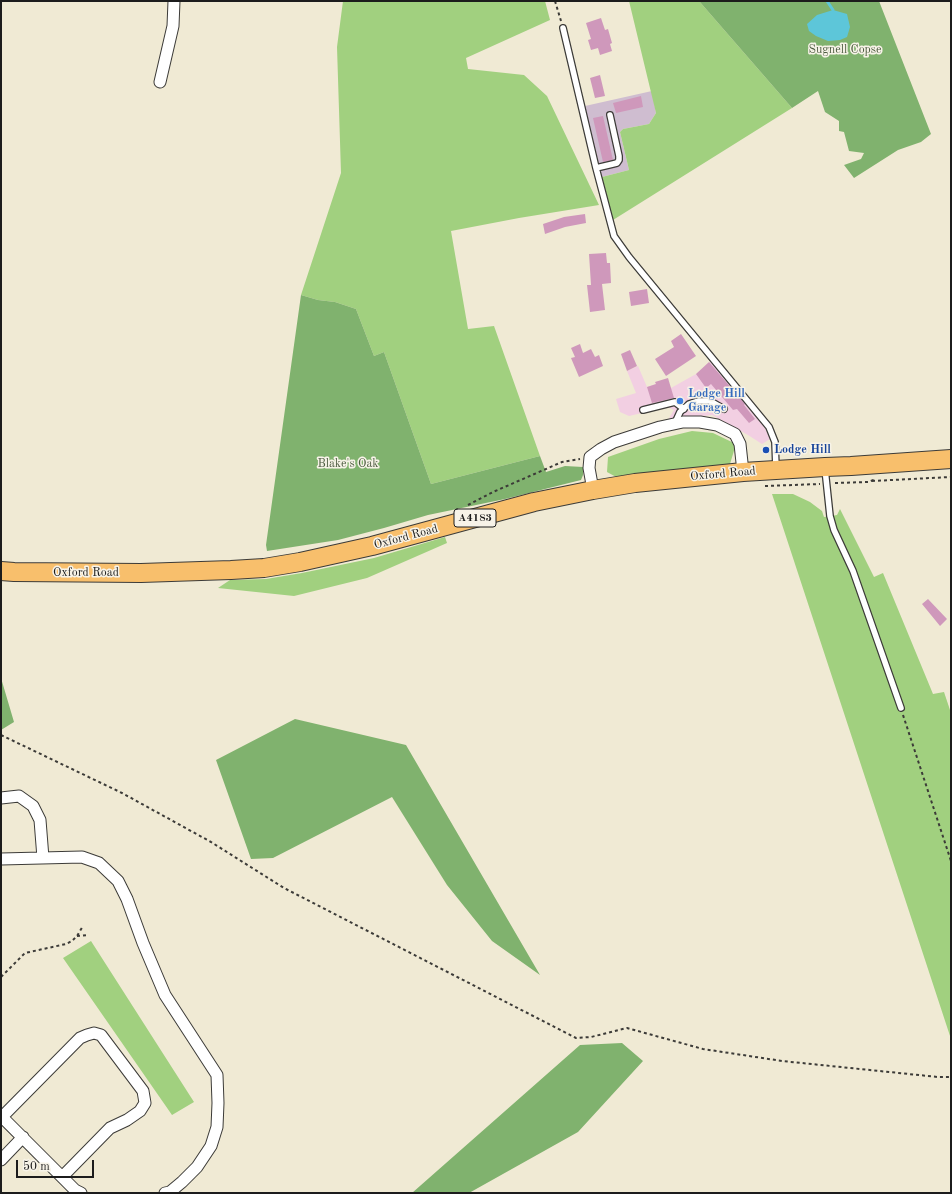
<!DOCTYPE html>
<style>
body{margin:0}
#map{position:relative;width:952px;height:1194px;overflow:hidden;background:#f0ead4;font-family:"Old Standard TT",serif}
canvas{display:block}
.frame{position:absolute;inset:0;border:2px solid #1c1c1c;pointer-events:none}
.scale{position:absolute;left:16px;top:1160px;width:78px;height:18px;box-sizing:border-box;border:2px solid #1c1c1c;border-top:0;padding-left:5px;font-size:12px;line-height:14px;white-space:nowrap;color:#1c1c1c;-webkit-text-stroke:3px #f7f3e8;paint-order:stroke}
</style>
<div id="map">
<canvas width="952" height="1194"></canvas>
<div class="frame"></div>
<div class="scale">50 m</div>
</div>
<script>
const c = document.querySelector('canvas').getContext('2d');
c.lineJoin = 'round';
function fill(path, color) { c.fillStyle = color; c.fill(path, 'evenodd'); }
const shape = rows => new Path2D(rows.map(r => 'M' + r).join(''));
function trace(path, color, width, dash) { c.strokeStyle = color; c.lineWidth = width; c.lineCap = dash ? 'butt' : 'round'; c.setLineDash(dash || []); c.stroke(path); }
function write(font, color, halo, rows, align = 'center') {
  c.font = font + ' "Old Standard TT",serif'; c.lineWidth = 3; c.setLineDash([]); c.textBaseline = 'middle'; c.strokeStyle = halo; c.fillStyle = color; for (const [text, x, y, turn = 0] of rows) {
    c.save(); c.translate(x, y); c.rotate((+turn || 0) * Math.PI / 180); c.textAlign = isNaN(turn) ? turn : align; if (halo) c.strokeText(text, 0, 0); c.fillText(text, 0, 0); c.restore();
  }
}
const built = shape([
 [711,361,764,426,770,439,762,444,748,435,712,415,668,420,674,410,668,407,629,416,620,412,616,399,636,393,627,371,638,366,647,387,656,384,671,388,696,374]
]);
const industrial = shape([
 [652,91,656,113,649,124,623,129,620,132,629,170,602,177,585,106]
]);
const green = shape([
 [343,1,545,1,550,20,466,58,468,69,524,75,547,96,599,205,519,218,451,231,468,329,494,326,540,456,431,484,384,352,374,356,356,309,335,302,318,300,301,295,341,173,337,47],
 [629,1,699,1,792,108,613,220,602,177,629,170,620,132,623,129,649,124,656,113],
 [692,431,713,433,736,444,730,464,618,478,607,472,608,457,659,439],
 [772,494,793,494,810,502,822,511,824,517,837,515,840,509,874,577,883,573,933,694,944,692,951,713,951,1039],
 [445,537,447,543,367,578,294,596,218,588,230,580,266,579,302,573,374,558],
 [91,941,194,1102,172,1115,63,958]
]);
const forest = shape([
 [699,1,879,1,931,134,921,142,898,150,854,178,844,165,861,159,864,153,849,151,844,132,839,131,839,121,825,112,818,91,792,108],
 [301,295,318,300,335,302,356,309,374,356,384,352,431,484,540,456,546,472,565,466,583,467,583,475,581,480,505,499,428,515,384,528,338,540,267,551,266,545],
 [1,678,14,722,1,730],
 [295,719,406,745,540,975,492,941,447,885,392,797,273,858,251,859,216,760],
 [622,1043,643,1061,578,1132,469,1193,412,1193,580,1045]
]);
const water = shape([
 [833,10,847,14,850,27,847,37,840,40,828,41,816,36,809,31,807,24,817,15]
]);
const stream = shape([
 [827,1,833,10]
]);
const building = shape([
 [601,18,605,30,608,29,612,43,610,44,612,51,600,55,598,48,591,50,588,40,591,39,586,23],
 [600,75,605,96,595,98,590,78],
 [641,96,643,107,616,113,613,103],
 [603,116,613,160,603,162,593,118],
 [585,214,586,223,565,227,545,234,543,224,564,217],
 [606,253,607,263,610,263,611,283,602,284,605,310,590,312,587,285,591,285,589,254],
 [647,289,649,303,631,306,629,292],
 [681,334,696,356,666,376,655,359,674,347,671,341],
 [580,344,583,353,591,349,595,357,599,355,603,366,579,377,571,358,575,357,571,348],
 [630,350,637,366,627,371,621,354],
 [709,362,745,404,744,405,755,419,749,423,737,409,733,410,711,384,706,388,696,374],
 [668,378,674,398,652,403,647,387,656,384,655,382],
 [928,599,947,619,940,626,922,604]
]);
const path = shape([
 [555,1,561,21],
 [872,481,951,477],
 [835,483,868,482,876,479],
 [765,486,820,484],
 [468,505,493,492,562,462,580,459],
 [903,715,951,861],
 [1,735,122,793,211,842,284,888,576,1038,591,1037,627,1028,703,1049,782,1061,938,1077,951,1077],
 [77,936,88,935],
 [1,977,25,953,66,944,72,941,77,936,83,926]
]);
const lane = shape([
 [563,28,596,168,614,236,629,257,769,427,775,442,776,468],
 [596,168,613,164,617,163,619,160,619,156,610,115],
 [643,410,675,402,684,409],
 [675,423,680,412,689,404,698,401,710,401,724,409],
 [825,469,830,516,834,530,853,571,901,708]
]);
const street = shape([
 [160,82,173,26,174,1],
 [593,490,589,468,590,457,601,449,614,442,660,427,683,422,700,422,717,425,735,434,740,444,743,472],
 [1,798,19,796,33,806,40,820,43,858],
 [1,859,82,857,99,863,118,881,127,899,143,943,165,995,217,1075,218,1103,217,1127,211,1146,197,1167,182,1182,170,1192,165,1193],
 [1,1116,75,1190,81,1193],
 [2,1117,80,1038,87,1035,94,1033,101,1035,143,1091,145,1103,140,1111,127,1120,110,1128,62,1177],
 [1,1160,23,1137]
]);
const primary = shape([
 [1,571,14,572,141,573,231,570,264,568,300,562,372,546,534,502,593,490,635,483,743,472,825,467,851,466,951,459]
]);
const markers = [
 [680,401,4,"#3f7fe0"],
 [766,450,4,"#1a4fb4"]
];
const shields = [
 [475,518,42]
];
const shieldNames = [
 ["A4183",475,518]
];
const parkNames = [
 ["Sugnell Copse",845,50],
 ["Blake's Oak",348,464]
];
const shopNames = [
 ["Lodge Hill",688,394],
 ["Garage",688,408]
];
const transitNames = [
 ["Lodge Hill",774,450]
];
const streetNames = [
 ["Oxford Road",723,474,-5],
 ["Oxford Road",406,537,-15],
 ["Oxford Road",86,573]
];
fill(built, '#f2cfe2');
fill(industrial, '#cfbdd0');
fill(green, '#a1d07f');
fill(forest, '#80b26e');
fill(water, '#5dc6d9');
trace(stream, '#5dc6d9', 3);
fill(building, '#cf98bb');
trace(lane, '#3c3b38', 8);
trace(street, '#3c3b38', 13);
trace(primary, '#3c3b38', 20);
trace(path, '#3c3b38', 2, [3, 3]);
trace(lane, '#fff', 5.5);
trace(street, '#fff', 11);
trace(primary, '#f8bf6c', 18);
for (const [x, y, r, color] of markers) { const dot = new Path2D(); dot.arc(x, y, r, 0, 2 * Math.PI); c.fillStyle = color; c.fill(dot); trace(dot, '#f7f3e8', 1.5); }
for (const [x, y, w] of shields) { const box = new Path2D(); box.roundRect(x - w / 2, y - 9, w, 18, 3); c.fillStyle = '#f7f3e8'; c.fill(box); trace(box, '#1c1c1c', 1); }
write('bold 11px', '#1c1c1c', null, shieldNames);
write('12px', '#4b5b3f', '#f7f3e8', parkNames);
write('bold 12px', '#366cbe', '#f7f3e8', shopNames, 'left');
write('bold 12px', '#164399', '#f7f3e8', transitNames, 'left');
write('12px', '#1c1c1c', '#f7f3e8', streetNames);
</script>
